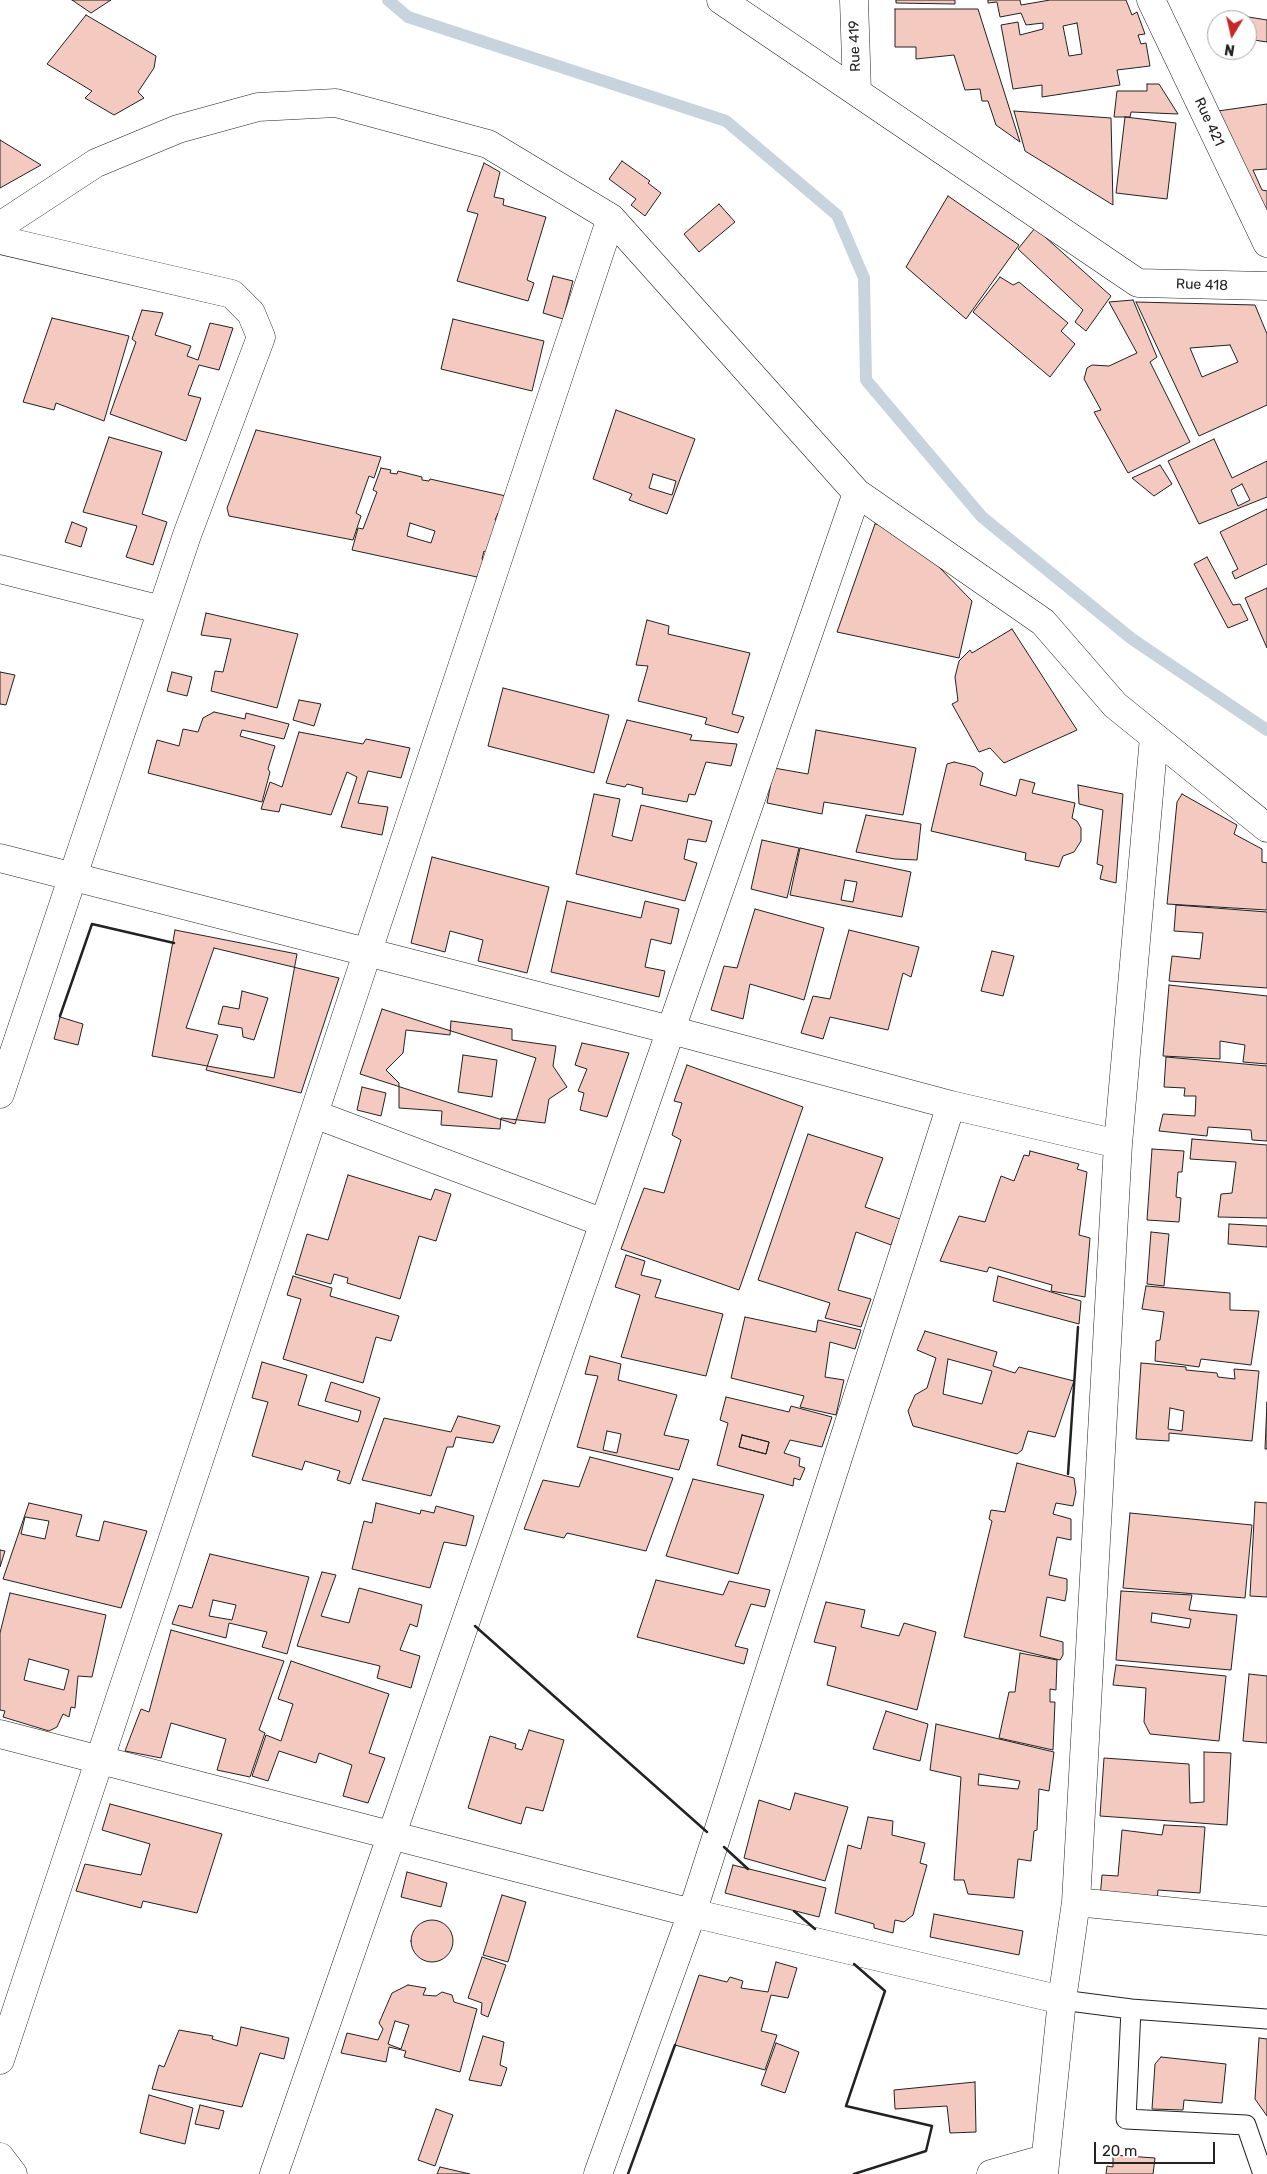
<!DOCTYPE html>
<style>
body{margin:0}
#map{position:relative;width:1267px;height:2174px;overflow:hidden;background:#fff;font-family:Rubik,sans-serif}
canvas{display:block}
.north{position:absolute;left:1207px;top:10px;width:50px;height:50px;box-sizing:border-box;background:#fff;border:1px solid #a7a7a7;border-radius:50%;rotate:189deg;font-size:14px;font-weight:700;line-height:20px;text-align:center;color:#222}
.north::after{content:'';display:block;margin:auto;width:18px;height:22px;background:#c62828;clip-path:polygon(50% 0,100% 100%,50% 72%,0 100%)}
.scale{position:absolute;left:1094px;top:2142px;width:121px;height:22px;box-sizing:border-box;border:2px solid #222;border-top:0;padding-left:6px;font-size:15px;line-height:18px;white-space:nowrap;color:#222;-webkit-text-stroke:4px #fff;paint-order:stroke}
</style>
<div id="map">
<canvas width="1267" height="2174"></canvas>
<div class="north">N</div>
<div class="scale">20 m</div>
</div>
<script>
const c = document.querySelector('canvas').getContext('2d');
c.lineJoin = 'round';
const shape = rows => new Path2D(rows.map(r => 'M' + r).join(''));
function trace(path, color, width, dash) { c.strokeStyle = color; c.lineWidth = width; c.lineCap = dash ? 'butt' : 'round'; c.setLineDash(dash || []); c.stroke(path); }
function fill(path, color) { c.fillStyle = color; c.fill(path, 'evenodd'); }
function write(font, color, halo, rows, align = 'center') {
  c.font = font + ' Rubik,sans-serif'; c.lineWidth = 4; c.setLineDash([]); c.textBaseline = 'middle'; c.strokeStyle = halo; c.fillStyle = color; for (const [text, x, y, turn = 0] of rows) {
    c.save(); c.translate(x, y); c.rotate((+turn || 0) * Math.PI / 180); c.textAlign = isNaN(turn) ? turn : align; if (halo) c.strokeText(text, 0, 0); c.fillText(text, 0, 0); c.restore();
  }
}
const stream = shape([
 [388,0,408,17,726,121,837,215,864,278,866,380,982,517,1132,639,1267,730]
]);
const building = shape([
 [72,0,111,0,91,13,72,0],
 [896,0,955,0,955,4,896,3,896,0],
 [988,0,1020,0,1021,5,1050,0,1126,0,1132,15,1137,12,1145,34,1138,35,1141,44,1146,43,1150,66,1117,70,1120,85,1042,97,1042,85,1013,89,1001,25,1018,22,1020,35,1043,29,1043,23,1026,25,1021,13,1000,17,997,2,988,3,988,0],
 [1077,23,1082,54,1069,56,1063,26,1077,23],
 [895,9,978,9,1020,142,996,125,988,101,982,101,980,89,965,90,954,55,916,59,916,47,895,47,895,9],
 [86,15,156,56,154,68,138,92,144,98,114,115,85,98,92,91,47,64,86,15],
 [1236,15,1267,20,1267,42,1247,39,1247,20,1236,20,1236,15],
 [1147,84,1159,84,1178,114,1131,112,1130,117,1114,117,1117,91,1147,91,1147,84],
 [1267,104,1267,169,1253,170,1262,190,1267,191,1267,227,1211,112,1267,104],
 [1014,111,1111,118,1113,205,1025,151,1014,111],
 [1125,117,1176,123,1167,199,1116,193,1125,117],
 [0,140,41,165,0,188,0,140],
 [622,161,650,181,648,183,661,193,645,216,631,205,636,199,609,179,622,161],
 [484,163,500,172,494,197,504,199,503,205,546,217,527,280,534,283,528,301,457,281,478,214,467,211,484,163],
 [948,196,1019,245,966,319,906,267,948,196],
 [719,204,735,222,699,252,684,234,719,204],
 [1035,228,1111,296,1086,331,1075,322,1083,310,1018,249,1035,228],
 [553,276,573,281,563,319,543,313,553,276],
 [1000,277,1013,285,1019,282,1068,323,1061,331,1075,344,1050,377,973,312,1000,277],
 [1133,300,1157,357,1150,362,1190,442,1128,473,1094,412,1101,410,1084,379,1087,368,1092,365,1109,366,1137,353,1109,302,1133,300],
 [1136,302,1255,305,1267,334,1267,405,1199,436,1136,302],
 [1230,345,1238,362,1202,377,1190,348,1230,345],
 [142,310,163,313,155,335,191,346,187,356,198,360,210,323,233,328,219,370,199,365,188,395,201,398,186,441,110,414,136,342,132,339,142,310],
 [52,318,129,336,104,421,56,403,54,410,23,402,52,318],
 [453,319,544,341,532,391,441,369,453,319],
 [616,410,695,439,667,514,629,500,632,494,593,479,616,410],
 [653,474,676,481,672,495,649,488,653,474],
 [256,430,381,457,374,478,369,476,356,513,361,516,353,540,229,516,227,508,256,430],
 [109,437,162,452,142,514,167,522,153,565,126,557,137,526,83,512,109,437],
 [1214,439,1232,478,1267,461,1267,497,1199,524,1168,461,1214,439],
 [1242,484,1250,500,1238,506,1231,490,1242,484],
 [1160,465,1172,484,1154,496,1132,478,1160,465],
 [381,468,391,470,390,473,397,474,398,471,422,477,422,480,429,481,430,479,506,496,502,513,498,513,495,520,498,522,487,553,484,551,482,559,484,561,477,577,352,550,358,528,363,529,377,492,373,490,381,468],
 [410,523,435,531,431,543,407,536,410,523],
 [1267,509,1267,564,1235,579,1232,572,1238,569,1220,532,1267,509],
 [72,522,87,528,81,547,65,542,72,522],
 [875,524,901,528,972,601,959,658,837,632,875,524],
 [1207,557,1233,605,1240,604,1248,620,1228,628,1194,564,1207,557],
 [1267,588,1267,648,1245,598,1267,588],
 [206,613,298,634,277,708,211,691,215,671,223,672,231,639,201,635,206,613],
 [647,620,669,626,668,634,750,653,732,714,744,717,738,733,705,724,707,718,638,701,648,666,636,665,647,620],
 [1012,629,1077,730,1004,763,990,748,979,752,952,704,958,701,955,677,959,661,970,650,972,653,1012,629],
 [0,672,15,675,6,705,0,704,0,672],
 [172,672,192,677,187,696,167,691,172,672],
 [503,688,609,715,594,773,488,746,503,688],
 [299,700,321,704,314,726,293,720,299,700],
 [214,712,245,719,246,713,289,724,284,739,242,730,240,736,275,746,268,769,270,772,262,802,148,773,157,740,179,746,183,729,198,732,203,718,214,712],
 [627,720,692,735,690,740,737,744,731,766,706,762,695,795,689,794,687,802,642,794,643,788,627,784,625,787,606,783,627,720],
 [816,730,916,748,903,815,824,802,822,814,767,803,774,768,808,774,816,730],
 [299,732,363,744,366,739,410,748,401,778,368,771,358,803,388,807,382,835,341,827,357,777,347,772,331,815,281,804,279,812,261,809,270,782,282,787,299,732],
 [954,762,975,767,983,773,980,785,1016,796,1020,779,1035,783,1032,793,1075,803,1072,818,1077,821,1081,828,1081,841,1074,852,1063,856,1059,867,1025,860,1026,853,931,831,947,764,954,762],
 [1078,785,1123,794,1116,883,1100,879,1103,866,1097,864,1103,810,1079,804,1078,785],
 [594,794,620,799,612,836,632,841,641,805,712,821,706,842,688,839,684,859,697,863,685,901,576,874,594,794],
 [1182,794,1237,825,1234,834,1262,849,1262,862,1267,863,1267,910,1167,904,1177,802,1182,794],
 [866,815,921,824,917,860,895,859,856,852,866,815],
 [762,840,799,848,787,898,751,889,762,840],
 [800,848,911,872,902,917,790,895,800,848],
 [845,880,857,882,853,902,841,900,845,880],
 [432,857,549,887,527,973,478,961,483,940,450,931,445,952,411,943,432,857],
 [567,901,641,918,645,901,679,909,671,944,651,939,645,967,665,971,659,997,551,972,567,901],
 [1176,905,1267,912,1267,988,1169,981,1172,956,1200,959,1203,933,1174,931,1176,905],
 [755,909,824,928,804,1000,750,984,743,1019,711,1010,724,966,737,968,755,909],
 [175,930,297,954,274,1078,152,1056,175,930],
 [849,930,919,947,911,977,903,973,888,1030,830,1017,823,1039,801,1033,813,996,830,999,849,930],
 [214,948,339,978,301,1093,206,1070,218,1035,186,1028,214,948],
 [242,991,268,998,254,1040,243,1037,242,1028,218,1024,223,1006,239,1009,242,991],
 [992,951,1014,956,1003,996,981,991,992,951],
 [1169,985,1267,996,1267,1064,1243,1062,1245,1045,1220,1041,1220,1059,1163,1056,1169,985],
 [382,1009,536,1058,515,1124,360,1074,382,1009],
 [60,1017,83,1024,78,1045,54,1039,60,1017],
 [451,1021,512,1029,512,1040,556,1046,553,1066,567,1087,549,1099,545,1123,501,1118,500,1129,441,1125,442,1111,399,1108,399,1083,386,1070,403,1053,406,1030,450,1035,451,1021],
 [463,1055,497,1060,492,1097,458,1092,463,1055],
 [582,1043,629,1053,607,1117,580,1110,584,1093,578,1091,587,1069,575,1065,582,1043],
 [1166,1057,1267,1066,1267,1141,1252,1140,1251,1130,1208,1127,1207,1136,1159,1131,1163,1114,1195,1116,1196,1096,1184,1096,1185,1088,1164,1087,1166,1057],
 [687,1065,803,1107,739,1290,621,1249,644,1188,664,1193,681,1140,672,1135,682,1103,674,1101,687,1065],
 [362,1087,386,1093,381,1116,357,1110,362,1087],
 [808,1134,883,1158,865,1207,900,1219,891,1245,856,1232,838,1290,871,1299,861,1327,825,1318,830,1303,758,1280,808,1134],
 [1192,1139,1267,1145,1267,1218,1218,1217,1221,1194,1232,1193,1236,1162,1190,1159,1192,1139],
 [1152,1149,1184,1151,1182,1172,1178,1172,1176,1197,1181,1198,1179,1222,1147,1220,1152,1149],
 [1030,1151,1079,1164,1077,1169,1087,1172,1079,1235,1090,1238,1085,1297,1051,1291,1052,1285,989,1267,987,1272,940,1261,959,1216,985,1222,1001,1176,1014,1181,1024,1155,1029,1156,1030,1151],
 [348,1175,431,1200,435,1189,451,1194,436,1241,419,1236,400,1299,347,1283,348,1278,334,1274,331,1284,295,1274,307,1234,328,1240,348,1175],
 [1229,1224,1267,1226,1267,1247,1228,1244,1229,1224],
 [1151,1232,1169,1234,1164,1286,1147,1284,1151,1232],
 [626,1255,645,1261,641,1275,661,1280,655,1297,723,1314,706,1376,621,1357,640,1295,615,1287,626,1255],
 [293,1276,332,1288,330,1296,399,1316,391,1341,376,1337,363,1383,283,1359,301,1299,287,1295,293,1276],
 [998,1276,1081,1301,1079,1324,993,1301,998,1276],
 [1146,1286,1230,1293,1230,1310,1259,1311,1251,1365,1201,1359,1199,1367,1155,1361,1156,1341,1160,1340,1164,1312,1142,1309,1146,1286],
 [745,1317,816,1332,818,1320,861,1330,855,1349,830,1342,825,1377,844,1380,836,1415,800,1407,804,1396,731,1378,745,1317],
 [925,1331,997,1352,993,1366,1015,1373,1019,1367,1074,1381,1055,1437,1028,1431,1022,1450,1017,1454,913,1426,908,1411,915,1395,927,1388,936,1358,917,1350,925,1331],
 [948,1359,992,1371,982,1404,943,1394,948,1359],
 [590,1356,621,1364,618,1380,677,1395,664,1435,689,1440,679,1470,577,1447,598,1376,585,1374,590,1356],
 [607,1431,621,1434,617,1453,603,1450,607,1431],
 [262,1362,307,1375,298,1405,358,1422,361,1411,325,1401,331,1382,380,1398,350,1484,337,1480,340,1471,305,1461,302,1470,252,1456,268,1402,252,1398,262,1362],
 [1141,1363,1186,1367,1186,1370,1217,1373,1218,1377,1235,1379,1234,1369,1259,1371,1252,1441,1169,1433,1169,1441,1136,1439,1141,1363],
 [1170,1408,1184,1411,1182,1431,1168,1429,1170,1408],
 [726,1397,789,1412,791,1406,832,1417,822,1447,790,1440,784,1453,800,1458,799,1466,805,1468,800,1480,794,1478,793,1486,717,1465,728,1423,720,1420,726,1397],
 [742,1435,769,1442,766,1454,739,1447,742,1435],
 [1267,1402,1267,1449,1265,1449,1267,1402],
 [458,1416,500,1426,493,1443,456,1437,453,1447,447,1447,431,1496,362,1480,384,1418,451,1432,458,1416],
 [742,1435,769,1442,766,1454,739,1447,742,1435],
 [590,1457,673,1478,646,1551,567,1533,564,1538,524,1529,543,1480,579,1487,590,1457],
 [1017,1463,1074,1478,1076,1492,1073,1506,1056,1503,1053,1514,1071,1519,1071,1540,1057,1537,1049,1575,1067,1579,1067,1590,1065,1601,1047,1597,1040,1636,1063,1642,1063,1655,1060,1660,964,1637,992,1521,989,1519,991,1510,1005,1512,1017,1463],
 [693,1479,764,1495,738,1574,666,1556,693,1479],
 [1255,1502,1267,1503,1267,1597,1250,1596,1255,1502],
 [29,1503,82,1515,76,1536,99,1541,104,1521,147,1531,121,1608,3,1579,29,1503],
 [25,1517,49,1521,45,1539,21,1534,25,1517],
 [376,1503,420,1514,421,1510,434,1513,436,1506,474,1516,466,1546,444,1542,430,1588,352,1569,364,1521,372,1523,376,1503],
 [1130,1513,1252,1525,1245,1598,1123,1588,1130,1513],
 [0,1550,5,1551,0,1567,0,1550],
 [210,1554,309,1577,287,1654,262,1647,267,1632,229,1623,226,1638,172,1624,179,1605,192,1608,210,1554],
 [213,1600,236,1605,232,1620,209,1616,213,1600],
 [322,1572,336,1575,321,1616,349,1623,359,1588,422,1605,417,1627,410,1624,400,1650,420,1656,411,1688,377,1678,380,1666,297,1646,322,1572],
 [656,1580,723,1595,729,1581,770,1590,765,1607,751,1604,735,1646,748,1649,744,1664,637,1637,656,1580],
 [1121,1591,1192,1595,1189,1610,1237,1615,1231,1670,1116,1660,1121,1591],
 [1152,1613,1191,1619,1189,1628,1151,1622,1152,1613],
 [10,1593,106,1615,92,1677,78,1676,75,1708,71,1707,69,1717,63,1714,57,1727,49,1731,3,1717,5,1711,0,1710,0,1633,10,1593],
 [29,1659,69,1670,64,1690,24,1680,29,1659],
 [826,1602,865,1610,861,1627,899,1636,904,1623,936,1632,917,1710,827,1685,836,1647,814,1642,826,1602],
 [171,1630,284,1661,259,1730,265,1733,250,1777,217,1770,226,1739,171,1723,161,1758,125,1751,141,1709,149,1712,171,1630],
 [1020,1653,1057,1660,1056,1690,1050,1689,1050,1702,1055,1702,1053,1750,999,1738,1009,1692,1015,1692,1020,1653],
 [291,1661,389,1694,369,1753,385,1758,368,1803,343,1796,352,1765,319,1753,316,1763,279,1751,268,1781,252,1776,266,1735,281,1741,293,1704,278,1699,291,1661],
 [1116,1665,1226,1676,1219,1741,1150,1734,1144,1722,1146,1688,1113,1685,1116,1665],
 [1249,1674,1267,1676,1267,1743,1243,1741,1249,1674],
 [886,1711,928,1724,920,1761,873,1749,886,1711],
 [936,1724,1054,1752,1049,1791,1039,1789,1037,1830,1034,1831,1031,1861,1018,1859,1014,1898,968,1894,964,1880,954,1880,961,1777,930,1770,936,1724],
 [979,1774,1020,1781,1018,1789,978,1785,979,1774],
 [529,1730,564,1740,543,1811,526,1807,521,1824,468,1808,490,1736,516,1744,515,1748,522,1750,529,1730],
 [1204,1752,1231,1753,1227,1825,1100,1816,1104,1758,1189,1764,1190,1803,1204,1802,1204,1752],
 [795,1793,848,1807,825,1881,744,1858,759,1800,790,1810,795,1793],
 [110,1804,222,1834,197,1913,143,1901,141,1908,76,1891,85,1864,141,1875,150,1844,102,1830,110,1804],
 [868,1817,893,1821,892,1835,925,1843,920,1863,927,1865,913,1915,904,1922,895,1920,893,1933,874,1928,874,1924,835,1913,848,1845,861,1849,868,1817],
 [1164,1825,1205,1827,1200,1893,1158,1890,1157,1901,1100,1898,1102,1875,1118,1876,1122,1830,1162,1835,1164,1825],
 [733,1865,826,1888,819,1917,725,1893,733,1865],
 [407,1872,447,1883,441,1907,401,1897,407,1872],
 [502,1895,526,1902,508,1962,483,1955,502,1895],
 [934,1914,1023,1931,1019,1955,930,1937,934,1914],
 '411 1941a21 21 0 1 1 42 0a21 21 0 1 1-42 0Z',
 [482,1957,506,1965,488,2017,481,2014,482,2003,468,1998,482,1957],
 [776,1962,797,1968,788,1998,771,1995,761,2031,777,2035,765,2070,675,2045,699,1975,727,1982,730,1977,743,1981,741,1988,768,1992,776,1962],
 [408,1985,426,1988,423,1995,436,1996,442,1992,452,1995,454,2002,477,2009,460,2072,404,2057,406,2051,389,2047,386,2062,341,2053,347,2033,378,2040,383,2029,379,2023,392,1993,408,1985],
 [395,2021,409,2025,401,2049,388,2044,395,2021],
 [241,2027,289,2038,284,2059,260,2053,242,2107,152,2089,159,2065,164,2067,179,2030,213,2036,212,2039,237,2046,241,2027],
 [483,2036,504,2042,500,2065,507,2068,501,2086,469,2080,483,2036],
 [1259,2038,1267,2039,1267,2116,1255,2099,1259,2038],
 [776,2043,799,2052,785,2093,761,2085,776,2043],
 [1161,2057,1226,2064,1222,2103,1184,2100,1183,2110,1152,2109,1155,2064,1161,2057],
 [975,2082,976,2132,950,2133,947,2106,895,2109,894,2090,975,2082],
 [149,2095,193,2108,185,2144,140,2133,149,2095],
 [200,2105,224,2111,219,2129,195,2124,200,2105],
 [436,2109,453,2115,435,2166,418,2160,436,2109],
 [1113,2155,1155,2158,1153,2174,1106,2174,1107,2166,1113,2167,1113,2155],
 [440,2167,470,2174,437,2174,440,2167]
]);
const service = shape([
 [1062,2000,1131,2009],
 [1263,2174,1246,2125,1126,2119,1131,2009,1267,2019]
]);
const minor = shape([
 [721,0,1138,283,1267,286],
 [854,0,857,92],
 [1151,0,1267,243],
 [0,226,96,163,178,129,258,107,336,103,488,144,611,218,857,493,1043,622,1115,705,1267,828],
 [0,240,232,294,251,313,261,337,187,535,0,1094],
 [0,569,162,610],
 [0,858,671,1030,951,1105,1118,1144],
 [314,1114,604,1223],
 [0,1734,692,1913,1062,2000],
 [1076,1902,1267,1921],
 [0,2060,611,218],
 [0,2157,13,2174],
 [274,2174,857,493],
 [598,2174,692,1913,951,1105],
 [991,2174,1044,2159],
 [1044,2174,1062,2000,1076,1902,1118,1144,1154,737]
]);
const wall = shape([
 [60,1016,92,924,174,943],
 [1068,1474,1078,1327],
 [475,1626,707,1832],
 [724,1847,748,1869],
 [794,1911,815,1929],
 [628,2174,675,2045],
 [854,2174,926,2151,932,2126,846,2106,885,1991,854,1964]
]);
const streetNames = [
 ["Rue 419",855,46,-92],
 ["Rue 421",1209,122,65],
 ["Rue 418",1202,285,2]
];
trace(stream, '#c7d3dd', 12);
fill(building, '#f3c9c0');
trace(building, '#222', 1);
trace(service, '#222', 21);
trace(minor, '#222', 29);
trace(service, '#fff', 19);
trace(minor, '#fff', 28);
trace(wall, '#222', 2.5);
write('14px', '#222', '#fff', streetNames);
</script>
